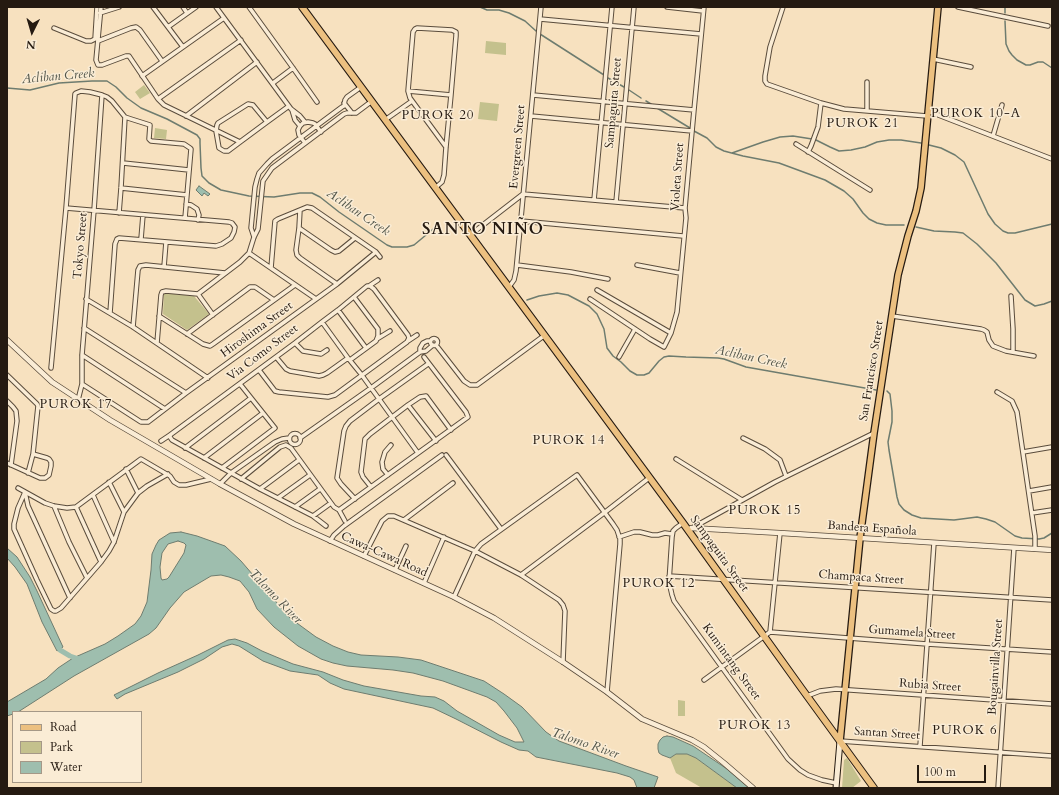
<!DOCTYPE html>
<meta charset="utf-8">
<style>
body{margin:0}
#map{position:relative;width:1059px;height:795px;overflow:hidden;background:#f7e1bf;font-family:Cardo,serif}
canvas{display:block}
.frame{position:absolute;inset:0;border:8px solid #251a11;pointer-events:none}
.legend{position:absolute;left:12px;top:711px;width:130px;height:72px;box-sizing:border-box;background:#faecd5;border:1px solid #a59887;margin:0;padding:5px 7px;list-style:none;font-size:12px;color:#251a11}
.legend li{display:flex;align-items:center;gap:8px;height:20px}
.legend b{width:20px;border:1px solid #a59887}
.north{position:absolute;left:12px;top:12px;width:40px;height:40px;-webkit-text-stroke:3px #faecd5;paint-order:stroke;rotate:185deg;font-size:11px;font-weight:700;line-height:16px;text-align:center;color:#251a11}
.north::after{content:'';display:block;margin:auto;width:14px;height:18px;background:#251a11;clip-path:polygon(50% 0,100% 100%,50% 72%,0 100%)}
.scale{position:absolute;left:917px;top:765px;width:69px;height:18px;box-sizing:border-box;border:2px solid #251a11;border-top:0;padding-left:5px;font-size:12px;line-height:14px;white-space:nowrap;color:#251a11;-webkit-text-stroke:3px #faecd5;paint-order:stroke}
</style>
<div id="map">
<canvas width="1059" height="795"></canvas>
<div class="frame"></div>
<ul class="legend">
<li><b style="height:5px;background:#ecc080"></b>Road</li>
<li><b style="height:11px;background:#c4c18d"></b>Park</li>
<li><b style="height:11px;background:#9ebeae"></b>Water</li>
</ul>
<div class="north">N</div>
<div class="scale">100 m</div>
</div>
<script>
const c = document.querySelector('canvas').getContext('2d');
c.lineJoin = 'round';
function fill(path, color) { c.fillStyle = color; c.fill(path, 'evenodd'); }
const shape = rows => new Path2D(rows.map(r => 'M' + r).join(''));
function trace(path, color, width, dash) { c.strokeStyle = color; c.lineWidth = width; c.lineCap = dash ? 'butt' : 'round'; c.setLineDash(dash || []); c.stroke(path); }
function write(font, color, halo, rows, align = 'center') {
  c.font = font + ' Cardo,serif'; c.lineWidth = 3; c.setLineDash([]); c.textBaseline = 'middle'; c.strokeStyle = halo; c.fillStyle = color; for (const [text, x, y, turn = 0] of rows) {
    c.save(); c.translate(x, y); c.rotate((+turn || 0) * Math.PI / 180); c.textAlign = isNaN(turn) ? turn : align; if (halo) c.strokeText(text, 0, 0); c.fillText(text, 0, 0); c.restore();
  }
}
const green = shape([
 [486,41,506,43,506,55,485,53],
 [144,85,150,93,140,99,135,92],
 [480,102,499,104,497,121,478,119],
 [155,128,167,130,166,139,154,138],
 [164,293,194,296,209,314,187,330,163,314],
 [678,700,685,701,685,716,678,716],
 [676,754,687,754,696,758,737,788,702,788,676,773,670,758],
 [847,758,861,781,852,788,842,788,844,760]
]);
const water = shape([
 [199,186,210,194,208,196,204,193,202,196,196,190,199,186],
 [181,532,197,536,225,546,241,561,290,618,316,637,333,646,348,652,361,655,398,657,421,660,484,681,504,694,522,707,546,732,559,741,626,766,658,777,654,788,637,788,634,780,630,777,617,773,536,757,528,751,519,750,501,742,456,719,433,708,344,689,330,683,318,675,290,671,263,661,239,646,232,644,222,647,204,659,178,672,125,694,117,699,114,695,158,673,198,655,228,640,235,639,247,643,262,651,293,664,323,672,343,680,364,686,421,696,435,697,444,701,457,711,499,735,515,742,524,742,517,728,504,711,496,702,487,697,443,681,413,673,393,670,347,666,333,663,321,659,298,646,274,627,257,609,249,592,240,581,229,577,221,575,211,576,184,592,170,608,156,628,149,634,74,676,18,712,13,712,13,714,7,716,7,702,46,679,58,668,73,658,105,644,118,636,135,624,141,616,147,602,151,570,152,554,156,545,159,540,170,533,181,532],
 [178,541,184,543,186,545,184,553,169,577,167,579,162,580,161,578,160,567,162,553,168,544,178,541],
 [7,548,17,557,30,577,37,591,63,647,57,651,42,622,27,584,15,567,7,558,7,548],
 [667,736,673,737,693,746,727,769,749,788,737,788,696,758,687,754,676,754,670,758,662,755,659,753,658,749,658,744,660,740,663,737,667,736]
]);
const stream = shape([
 [480,7,487,10,499,10,509,13,525,21,536,31],
 [1005,7,1005,13],
 [1005,21,1006,44,1009,51,1012,55,1017,60,1026,65,1030,65,1038,62,1043,62,1052,68],
 [540,34,604,75],
 [608,78,624,87],
 [7,88,30,90,59,83,92,81,107,81,116,87,127,98,141,108,167,119,197,135,200,139,200,143,201,168,202,176,209,183,221,190,249,196,274,197,300,193,312,193,320,197,339,212,387,245,392,247,407,247,414,245,438,225],
 [629,90,641,98],
 [646,101,651,104],
 [657,108,690,128],
 [694,131,707,138,716,147,724,151,743,156,779,163,825,180,844,191,853,199,863,213,869,219,877,223,886,225,904,225],
 [816,140,830,147,839,151,851,150,865,147,877,142,889,140,901,140,921,143],
 [929,145,941,148,955,155,964,162,988,214,995,224,1003,231,1008,233,1015,233,1052,224],
 [732,153,763,142,780,137,793,136,812,139],
 [916,227,934,231,955,232,963,233,977,244,996,263,1025,300,1035,306,1044,304,1052,301],
 [527,300,539,296,557,293,568,295,589,306,597,314,604,329,607,348,613,356,621,362,630,371,637,375,644,375,649,373,659,361,664,357,669,356,686,357,718,358,724,359,746,367,876,390],
 [887,391,890,394,892,411,892,422,888,442,889,450,897,497,899,504,904,510,912,515,921,518,954,520,977,517,986,519,995,522,1015,536,1022,538,1039,539,1044,538,1052,533]
]);
const canal = shape([
 [57,643,60,650,70,656,79,659]
]);
const minor = shape([
 [101,7,96,60,98,65,102,65,126,56,129,56,158,99,164,105,240,142],
 [153,7,183,47],
 [183,7,187,13],
 [216,7,291,109,300,116,305,122],
 [249,7,293,68,317,102],
 [667,7,703,11],
 [783,7,770,47,765,76,765,81,767,84,821,103,844,109,927,116],
 [958,7,1048,26],
 [100,13,119,7],
 [540,19,701,34],
 [168,27,196,7],
 [54,28,86,41,91,41,95,39,97,7],
 [98,41,131,28,136,27,140,30,162,61],
 [933,59,971,67],
 [142,76,224,18],
 [273,83,293,68],
 [408,91,451,95],
 [533,95,694,110],
 [158,99,241,40],
 [344,103,352,113],
 [292,110,295,120,300,126],
 [867,111,867,82],
 [928,111,1052,159],
 [186,116,257,62],
 [531,116,692,131],
 [385,120,412,101],
 [267,122,253,105,248,104,218,123,217,125,216,131,219,148,224,151,228,151,240,142,267,122,289,106],
 [993,136,1002,105],
 [305,143,299,135,298,130,300,126,303,123,308,122,313,123,315,124,321,132],
 [796,144,870,190],
 [808,152,811,146,818,127,821,103],
 [123,163,189,170],
 [121,188,187,195],
 [435,188,442,182,444,175,446,147,451,95,456,36,456,32,452,30,417,28,415,29,413,32,408,91,410,98,446,147],
 [594,200,612,7],
 [616,202,634,7],
 [186,204,191,205,197,209,199,215,198,220],
 [66,208,229,222,232,223,235,227,234,232,231,238,222,244,216,246,119,238,117,239,115,244,110,313],
 [300,210,299,228,296,250,297,255,300,258,337,284],
 [119,213,121,188,125,117],
 [521,221,683,236],
 [299,228,331,250,335,252,339,251,355,238],
 [470,235,523,194,685,208],
 [254,237,251,228,255,187,257,179,259,173,267,164,272,159,342,107,344,106,345,100,347,97,361,87],
 [141,239,143,215],
 [249,253,316,299],
 [517,265,571,272,608,279],
 [637,265,680,273],
 [164,267,166,242],
 [271,268,275,221,278,219,307,207,312,208,376,252,380,257],
 [369,286,378,280],
 [509,287,514,280,516,271,541,7],
 [597,290,671,333],
 [198,294,240,262,249,253,254,237,258,229,263,181,272,168,344,114,347,113,356,113,372,101],
 [1011,296,1013,329,1013,352],
 [86,299,133,327,208,378],
 [590,299,650,339,664,347,671,333,677,312,686,218,685,208,694,110,704,7],
 [338,310,366,348],
 [159,316,203,344,210,346,213,344,295,285],
 [892,316,981,329,984,330,987,332,989,340,993,346,1006,351,1034,356],
 [322,322,348,358,361,374,418,453],
 [133,327,138,270,140,266,146,265,225,273],
 [84,328,186,393],
 [187,334,250,287,255,287,258,289,274,300],
 '430.5 342a3.5 3.5 0 1 1 7 0a3.5 3.5 0 1 1-7 0Z',
 [377,339,390,331],
 [408,341,417,335],
 [157,343,161,295,162,292,166,291,198,294,213,315],
 [295,343,303,351,321,354,327,350],
 [436,345,464,381,470,385,477,385,545,335],
 [420,352,420,348,423,343,427,341,430,341],
 [82,355,165,409],
 [276,357,286,369,290,371,319,376,323,375,327,373,348,358],
 [619,357,635,329],
 [350,360,376,341,378,336,378,329,354,297],
 [51,368,66,208,75,94,76,93,81,91,90,92,102,95,107,97,112,101,125,117,131,119,150,125,149,139,151,141,184,144,190,148,191,149,185,218],
 [259,370,275,391,279,392,328,397,335,395,407,342,409,338,408,335,374,289,370,286,367,286,338,310,322,322,295,343,170,435,170,437,172,440,260,489,313,516,326,526],
 [7,375,37,404,38,406,33,454,28,473],
 [82,384,141,422,148,422,186,393,337,284,376,252],
 [997,392,1012,401,1017,412,1035,536,1035,549],
 [78,400,82,384,82,355,94,210,102,95],
 [7,401,13,407,16,411,17,421,11,465],
 [408,405,436,441],
 '289.5 439a5.5 5.5 0 1 1 11 0a5.5 5.5 0 1 1-11 0Z',
 [300,438,371,388,420,352,426,351,433,345],
 [743,438,765,449,780,460,786,476],
 [161,441,170,435],
 [185,448,251,398],
 [1023,452,1052,447],
 [446,455,501,529],
 [204,458,263,413],
 [676,459,742,500],
 [7,463,40,478,45,478,49,475,51,466,51,462,49,459,47,458,33,454],
 [222,468,275,428,240,384],
 [126,469,138,493],
 [388,475,383,469,382,462,385,452,391,445],
 [241,479,280,447,286,445,291,448,334,507,339,510,345,521],
 [109,482,124,512],
 [220,484,231,473,275,442,282,439,289,438],
 [371,487,363,477,361,472,365,439,370,434,408,405,420,397,426,396,451,430],
 [18,488,45,503,54,506,67,508,76,507,141,459,170,476,174,482,179,485,186,485,211,479],
 [260,489,299,460],
 [1029,491,1052,487],
 [25,492,18,508,14,524,14,529,37,580,51,609,54,611,56,611,61,608,101,562,109,551,114,542,124,512,138,493,147,486,168,474],
 [25,492,28,506,70,598],
 [93,495,114,542],
 [278,498,310,475],
 [355,499,341,484,337,478,344,431,346,426,350,421,379,399,428,364],
 [54,506,69,542,87,578],
 [76,507,101,562],
 [295,507,320,489],
 [339,510,468,417,466,412,424,357],
 [1032,513,1052,510],
 [313,516,331,503],
 [404,520,453,483],
 [683,523,676,528,673,531,672,537,669,582,672,595,674,601,788,759,800,770,808,775,822,780,836,783],
 [692,528,775,482,874,433],
 [619,537,634,532,640,532,652,535,658,535,665,533,672,534],
 [330,541,334,535,344,526,442,455],
 [364,556,382,521,388,516,394,516,475,551,521,575,559,600,563,605,565,611,563,662],
 [395,570,406,546],
 [521,575,604,513,649,478],
 [669,576,1052,600],
 [424,583,444,537],
 [454,597,475,551,481,544,577,475,613,524,617,530,620,539,620,544,607,692],
 [770,632,927,644,1052,652],
 [770,632,780,533],
 [704,680,770,632],
 [807,696,820,691,836,689,1052,704],
 [840,741,1052,756],
 [920,746,934,543],
 [998,788,1014,548]
]);
const tertiary = shape([
 [7,340,52,382,110,420,220,484,294,524,454,597,494,618,563,662,607,692,642,719,692,740,704,747,724,763,753,788],
 [688,530,691,528,780,533,1052,550]
]);
const secondary = shape([
 [836,788,840,741]
]);
const primary = shape([
 [840,741,860,538,874,433,898,275,908,236,916,211,921,188,938,7]
]);
const trunk = shape([
 [302,7,683,523,802,689,874,788]
]);
const streetNames = [
 ["Sampaguita Street",614,103,-85],
 ["Evergreen Street",518,147,-85],
 ["Violeta Street",678,177,-86],
 ["Tokyo Street",81,246,-85],
 ["Hiroshima Street",257,330,-36],
 ["Via Como Street",263,353,-37],
 ["San Francisco Street",872,371,-81],
 ["Bandera Española",872,529,4],
 ["Sampaguita Street",719,554,54],
 ["Cawa-Cawa Road",384,555,24],
 ["Champaca Street",861,578,4],
 ["Gumamela Street",912,633,4],
 ["Kumintang Street",731,662,54],
 ["Bougainvilla Street",996,667,-86],
 ["Rubia Street",930,686,4],
 ["Santan Street",887,734,4]
];
const waterNames = [
 ["Acliban Creek",58,77,-5],
 ["Acliban Creek",358,213,34],
 ["Acliban Creek",751,358,12],
 ["Talomo River",275,597,46],
 ["Talomo River",585,744,19]
];
const neighbourhoodNames = [
 ["PUROK 10-A",976,114],
 ["PUROK 20",438,116],
 ["PUROK 21",863,124],
 ["PUROK 17",76,405],
 ["PUROK 14",569,441],
 ["PUROK 15",765,511],
 ["PUROK 12",659,584],
 ["PUROK 13",755,726],
 ["PUROK 6",965,731]
];
const districtNames = [
 ["SANTO NIÑO",483,230]
];
fill(green, '#c4c18d');
fill(water, '#9ebeae');
trace(water, '#6e7c6f', 1);
trace(stream, '#6e7c6f', 1.5);
trace(canal, '#9ebeae', 5);
trace(minor, '#5a4c3c', 5.5);
trace(tertiary, '#5a4c3c', 6);
trace(secondary, '#251a11', 7);
trace(primary, '#251a11', 8);
trace(trunk, '#251a11', 8);
trace(minor, '#faecd5', 3.5);
trace(tertiary, '#faecd5', 4.5);
trace(secondary, '#faecd5', 5);
trace(primary, '#ecc080', 5.5);
trace(trunk, '#ecc080', 6);
write('12px', '#251a11', '#faecd5', streetNames);
write('italic 13px', '#4f5348', '#faecd5', waterNames);
c.letterSpacing = '1px';
write('13px', '#251a11', '#faecd5', neighbourhoodNames);
c.letterSpacing = '0px';
c.letterSpacing = '1px';
write('bold 16px', '#251a11', '#faecd5', districtNames);
c.letterSpacing = '0px';
</script>
